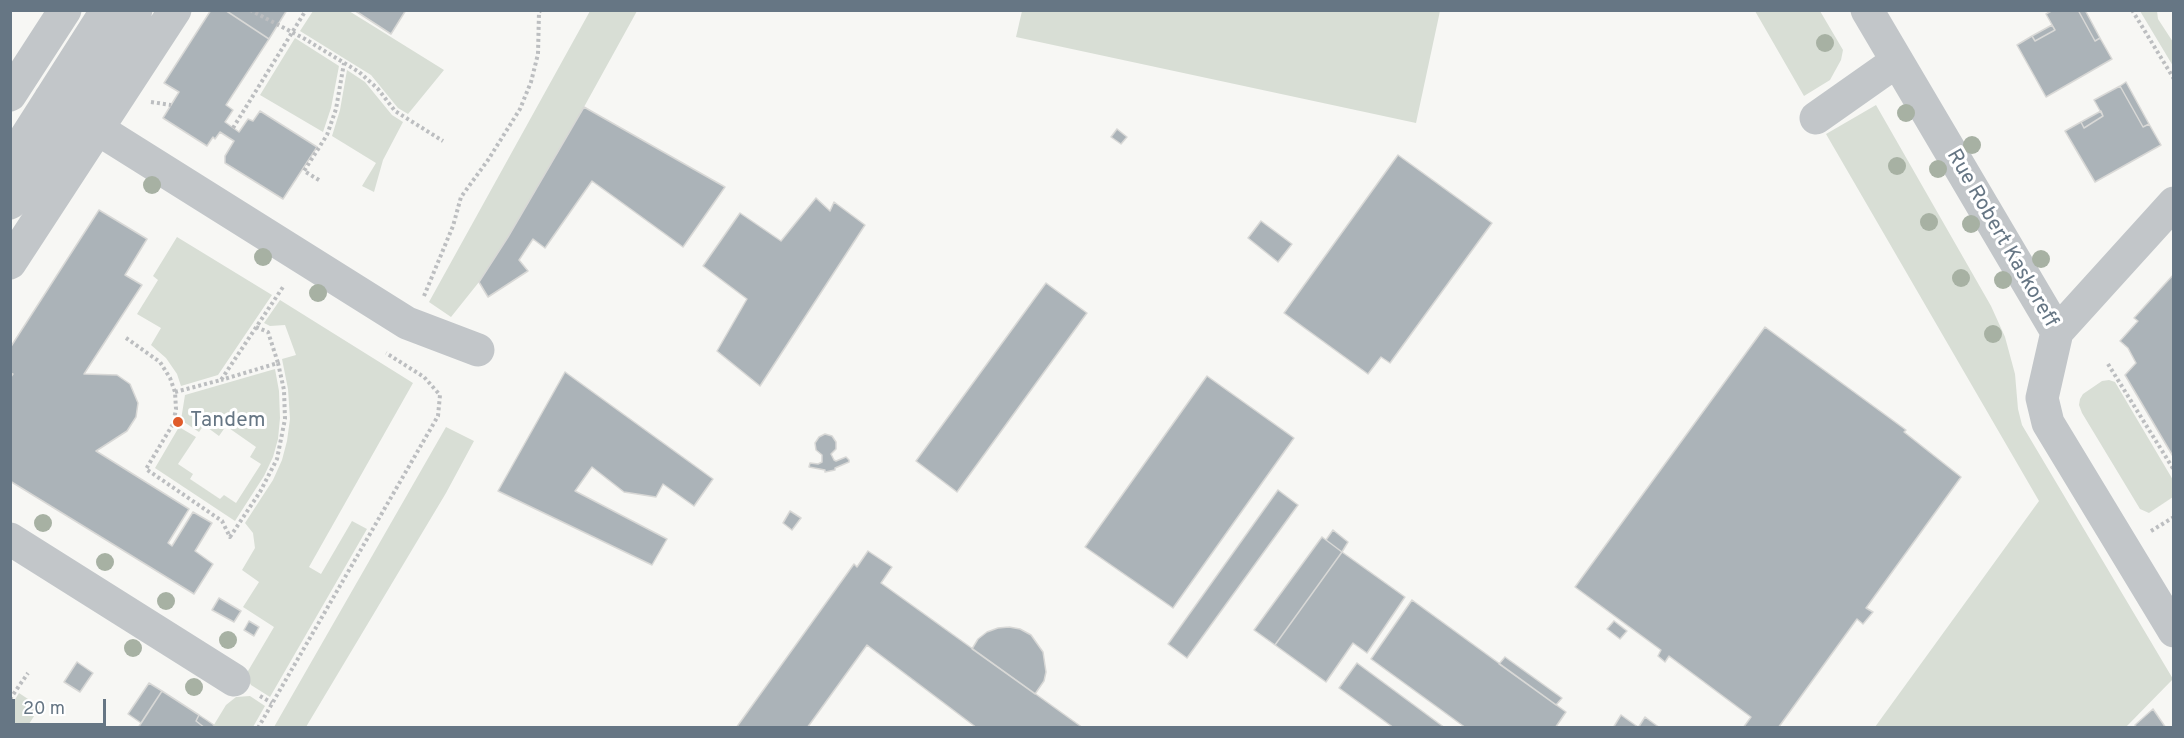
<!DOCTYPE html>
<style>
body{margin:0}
#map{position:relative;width:2184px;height:738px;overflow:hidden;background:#f7f7f4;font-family:Overpass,sans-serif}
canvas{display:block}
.frame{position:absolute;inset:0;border:12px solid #667684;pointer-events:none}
.scale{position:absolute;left:12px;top:699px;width:94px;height:27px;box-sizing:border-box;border:3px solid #667684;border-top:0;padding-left:8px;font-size:18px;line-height:21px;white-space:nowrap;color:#667684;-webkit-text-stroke:4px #fff;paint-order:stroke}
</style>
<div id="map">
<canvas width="2184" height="738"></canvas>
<div class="frame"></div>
<div class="scale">20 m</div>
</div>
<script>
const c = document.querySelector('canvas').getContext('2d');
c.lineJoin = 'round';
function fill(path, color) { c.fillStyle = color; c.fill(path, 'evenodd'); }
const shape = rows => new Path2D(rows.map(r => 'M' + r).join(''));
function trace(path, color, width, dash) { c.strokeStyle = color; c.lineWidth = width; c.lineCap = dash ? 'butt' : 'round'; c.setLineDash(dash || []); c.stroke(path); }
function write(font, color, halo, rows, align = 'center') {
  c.font = font + ' Overpass,sans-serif'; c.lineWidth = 6; c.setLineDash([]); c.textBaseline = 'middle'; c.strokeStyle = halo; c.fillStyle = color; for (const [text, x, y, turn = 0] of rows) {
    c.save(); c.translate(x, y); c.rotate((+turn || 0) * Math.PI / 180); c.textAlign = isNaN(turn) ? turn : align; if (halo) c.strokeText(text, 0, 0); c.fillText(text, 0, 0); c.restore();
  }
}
const green = shape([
 [313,11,349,11,444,70,408,114,398,108,371,75,300,31],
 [590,11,637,11,584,107,508,237,479,282,451,317,429,302],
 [1022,11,1022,10,1440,11,1416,123,1016,37],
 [1755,11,1820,11,1843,50,1841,60,1830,80,1804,96],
 [2140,11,2157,11,2158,19,2173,42,2173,66],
 [295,38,339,66,331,108,323,132,260,95],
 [347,70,365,82,392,115,403,122,383,160,374,192,362,186,376,163,332,136,340,110],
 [1876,105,1991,306,2005,337,2015,374,2018,409,2022,425,2173,679,2126,727,1875,727,2039,501,1826,134],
 [177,237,272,295,218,375,181,386,177,374,166,358,151,345,161,328,137,314,158,280,153,276],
 [280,300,413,383,309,567,321,574,352,521,367,529,270,697,251,685,248,680,248,671,274,627,243,607,259,582,242,570,255,548,253,533,245,523,273,480,282,460,287,441,290,419,288,389,282,359,296,355,285,325,270,326,264,323],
 [275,369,279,391,280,418,278,439,273,457,264,476,235,521,155,468,179,427,196,437,178,464,193,474,190,479,220,499,224,495,236,503,261,464,250,457,256,447,226,426,219,436,204,425,199,432,181,420,185,395],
 [2109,380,2115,382,2173,480,2173,497,2149,513,2140,509,2082,413,2079,405,2080,399,2083,394,2102,381],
 [446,427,474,441,446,493,306,727,274,727],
 [19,693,40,707,27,727,22,725,20,727,11,727,11,706],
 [250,696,265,706,253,727,212,728,226,705,236,697]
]);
const building = shape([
 [211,10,225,10,269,39,226,105,233,110,225,122,239,132,248,119,253,121,260,111,317,147,283,199,225,163,225,156,234,141,220,132,215,139,213,137,207,146,163,118,179,92,164,83,211,10],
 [225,10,287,10,269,39,225,10],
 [354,10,406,10,391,34,354,10],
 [2053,10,2078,10,2095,41,2100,38,2112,59,2046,97,2017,45,2032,36,2035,41,2055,30,2046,14,2053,10],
 [2078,10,2085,10,2100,38,2095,41,2078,10],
 [2052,25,2055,30,2035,41,2032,36,2052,25],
 [2126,82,2149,124,2143,127,2120,86,2126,82],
 [2120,86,2143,127,2149,124,2161,145,2095,182,2065,131,2081,122,2084,128,2103,116,2094,100,2120,86],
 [584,107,725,187,683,247,592,181,545,248,533,239,519,260,528,271,488,297,479,282,508,237,584,107],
 [2101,111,2103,116,2084,128,2081,122,2101,111],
 [1117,129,1127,137,1121,144,1111,137,1117,129],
 [1398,155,1492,223,1390,363,1381,357,1368,374,1284,313,1398,155],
 [816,198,830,211,834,202,865,225,760,386,717,351,747,299,703,266,740,213,781,241,816,198],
 [99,210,147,239,125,275,142,285,84,374,117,375,130,384,138,403,136,417,127,431,96,451,189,509,168,543,172,546,193,512,212,523,195,551,213,564,194,594,10,481,10,378,13,374,10,373,10,348,99,210],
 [1261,221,1292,244,1278,262,1248,238,1261,221],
 [2174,274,2174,458,2125,375,2136,363,2128,348,2120,341,2138,321,2134,318,2174,274],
 [1046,283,1087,313,957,492,916,461,1046,283],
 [1765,327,1906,430,1904,432,1961,477,1866,608,1873,612,1863,624,1857,619,1778,728,1743,728,1751,717,1669,656,1665,662,1658,656,1661,650,1575,587,1765,327],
 [565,372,713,479,694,506,663,484,656,497,624,492,592,467,575,491,667,539,652,565,498,491,565,372],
 [1207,376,1294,438,1173,608,1085,547,1207,376],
 [825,434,832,436,836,442,836,449,831,454,834,460,836,461,846,457,849,460,849,462,835,468,835,470,825,472,825,470,809,467,810,463,818,464,822,462,822,455,816,450,815,443,819,437,825,434],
 [1278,490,1298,505,1187,658,1168,644,1278,490],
 [790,511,801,518,792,530,783,523,790,511],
 [1333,530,1348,542,1342,552,1326,540,1333,530],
 [1322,537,1342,552,1275,645,1254,630,1322,537],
 [868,551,892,567,881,583,1083,728,977,728,867,645,807,728,736,728,854,564,857,567,868,551],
 [1342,552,1405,597,1367,653,1353,643,1326,682,1275,645,1342,552],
 [219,598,241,611,234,622,212,610,219,598],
 [1412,600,1566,712,1555,728,1466,728,1371,659,1412,600],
 [249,621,259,627,254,636,244,630,249,621],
 [1614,621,1627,631,1620,639,1607,629,1614,621],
 [1009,627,1020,629,1031,635,1043,652,1046,672,1044,681,1035,694,972,649,978,639,987,632,998,628,1009,627],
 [1505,657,1562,698,1556,705,1499,664,1505,657],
 [77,662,93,673,80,692,64,682,77,662],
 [1357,663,1445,728,1394,728,1339,688,1357,663],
 [149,683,162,691,141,723,128,714,149,683],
 [162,691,199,715,196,721,205,728,138,728,162,691],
 [2153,709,2166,728,2137,728,2135,725,2153,709],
 [199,715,214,725,212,728,205,728,196,721,199,715],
 [1621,715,1638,727,1638,728,1613,728,1621,715],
 [1645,717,1660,728,1638,728,1645,717]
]);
const path = shape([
 [250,10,305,39,359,72,378,89,395,111,443,141],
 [2132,10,2174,79],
 [151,102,171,105],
 [233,128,306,10],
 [319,180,304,171,327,135,336,109,344,63],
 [424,296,453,226,461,197,488,160,520,109,531,82,538,54,539,12,541,10],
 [256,327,268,332,278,363],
 [126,338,160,362,170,378,175,392,176,409,173,424,146,469,222,521,230,537,260,492,277,459,285,419,284,390,278,363,221,380],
 [2108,364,2174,470],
 [175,392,221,380,283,287],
 [2151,531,2174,517],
 [260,696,272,703],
 [10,699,28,673],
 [258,728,438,416,440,395,424,377,386,353]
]);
const minor = shape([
 [1867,10,2057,332,2042,398,2048,423,2174,631],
 [10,95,65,10],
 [50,99,407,323,478,350],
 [1816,118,1897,61],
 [10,162,107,10],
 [10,203,136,10],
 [10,263,175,10],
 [2057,332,2174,203],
 [10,539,234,680]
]);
const trees = [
 [1825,43],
 [1906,113],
 [1972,145],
 [1897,166],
 [1938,169],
 [152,185],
 [1929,222],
 [1971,224],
 [263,257],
 [2041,259],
 [1961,278],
 [2003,280],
 [318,293],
 [1993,334],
 [43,523],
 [105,562],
 [166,601],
 [228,640],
 [133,648],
 [194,687]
];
const markers = [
 [178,422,6,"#e05b2a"]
];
const streetNames = [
 ["Rue Robert Kaskoreff",2001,239,60]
];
const poiNames = [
 ["Tandem",190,422]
];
fill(green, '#d8ded5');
fill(building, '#abb3b8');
trace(building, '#d8d8d6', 1.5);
trace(path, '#bcbec0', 4, [3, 3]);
trace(minor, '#c2c6c9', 33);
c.fillStyle = '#a7b1a3';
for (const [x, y] of trees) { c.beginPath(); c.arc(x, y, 9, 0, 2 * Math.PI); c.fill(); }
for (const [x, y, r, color] of markers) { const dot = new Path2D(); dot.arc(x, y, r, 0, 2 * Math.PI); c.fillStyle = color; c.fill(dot); trace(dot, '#fff', 2); }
write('21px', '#667684', '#fff', streetNames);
write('21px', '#667684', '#fff', poiNames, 'left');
</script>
